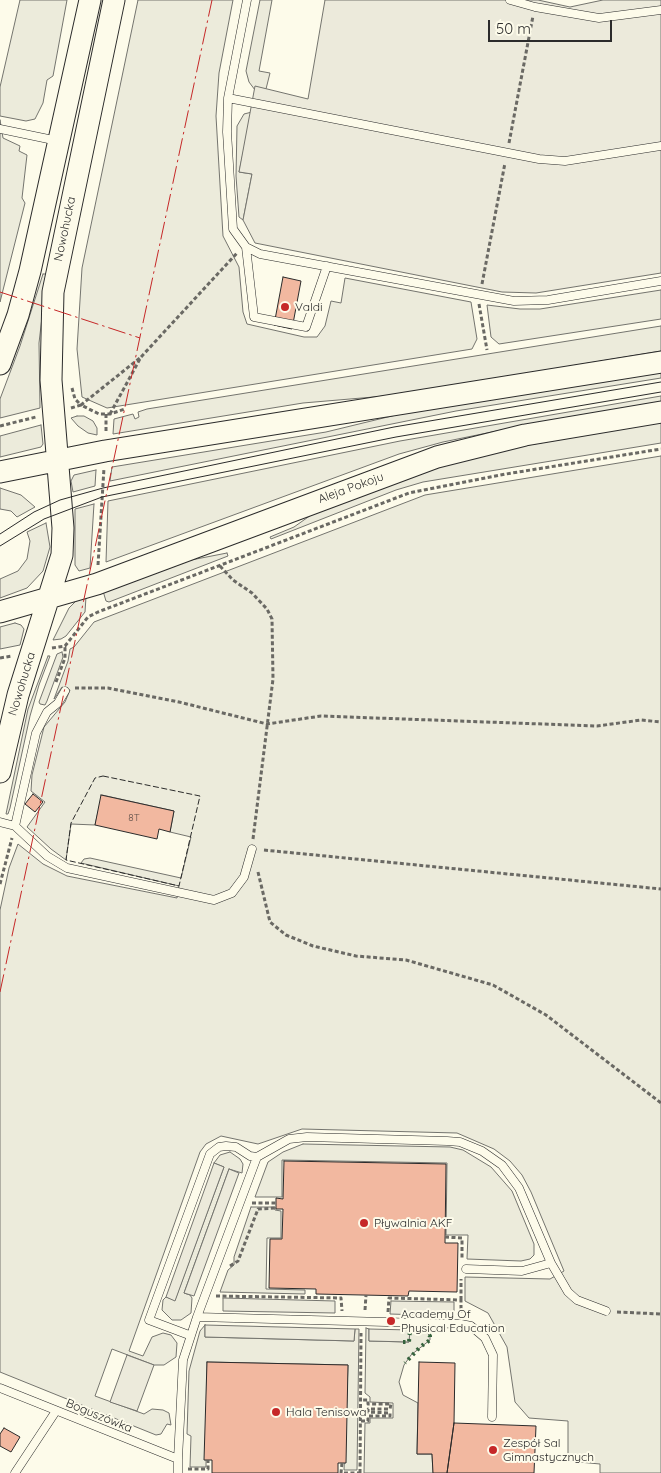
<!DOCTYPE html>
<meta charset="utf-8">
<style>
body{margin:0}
#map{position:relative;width:661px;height:1473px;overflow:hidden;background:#fdfbea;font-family:Quicksand,sans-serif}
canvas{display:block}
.scale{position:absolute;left:488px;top:20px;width:124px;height:22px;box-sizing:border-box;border:2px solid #2b2b2b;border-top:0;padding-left:6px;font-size:15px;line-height:18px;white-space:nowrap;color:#2b2b2b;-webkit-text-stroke:4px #fdfbea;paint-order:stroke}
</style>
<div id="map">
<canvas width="661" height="1473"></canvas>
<div class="scale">50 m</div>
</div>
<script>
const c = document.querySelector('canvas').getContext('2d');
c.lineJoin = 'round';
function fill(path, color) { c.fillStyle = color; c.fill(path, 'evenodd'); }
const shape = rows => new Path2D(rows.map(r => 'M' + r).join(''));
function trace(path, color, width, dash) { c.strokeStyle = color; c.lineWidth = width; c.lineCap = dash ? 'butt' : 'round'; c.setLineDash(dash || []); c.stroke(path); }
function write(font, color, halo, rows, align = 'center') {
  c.font = font + ' Quicksand,sans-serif'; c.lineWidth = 4; c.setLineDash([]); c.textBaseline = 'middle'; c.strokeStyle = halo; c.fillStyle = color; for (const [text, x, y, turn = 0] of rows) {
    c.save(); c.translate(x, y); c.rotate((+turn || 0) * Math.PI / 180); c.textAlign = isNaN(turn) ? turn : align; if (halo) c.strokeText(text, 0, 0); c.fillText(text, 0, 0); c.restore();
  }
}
const green = shape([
 [20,0,67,0,53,76,47,80,43,103,35,119,26,121,0,116,0,87,20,0],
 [138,0,233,0,219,73,216,116,223,236,239,267,243,312,247,324,304,337,317,337,325,326,331,301,341,303,345,278,471,302,477,339,472,349,107,408,82,397,77,349,82,268,138,0],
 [260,0,272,0,259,71,270,73,266,89,255,90,249,82,246,71,260,0],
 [252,112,239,172,252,174,243,220,239,217,236,176,237,126,244,114,252,112],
 [0,120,3,138,20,146,19,151,27,155,22,198,25,203,0,302,0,120],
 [43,274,47,274,39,343,40,408,0,418,0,399,20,346,43,274],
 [661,290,661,319,499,344,491,337,487,305,520,309,540,309,661,290],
 [661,326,661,351,397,395,303,403,113,434,114,419,133,414,135,419,139,417,138,412,147,409,661,326],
 [661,371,661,378,456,411,110,481,112,467,326,432,400,414,661,371],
 [661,396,661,403,526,425,443,442,399,454,106,562,108,501,400,441,661,396],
 [77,416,84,416,93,421,97,428,97,435,88,433,78,426,71,418,77,416],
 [661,422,661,443,423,482,396,490,271,539,270,537,294,527,311,515,430,469,488,452,661,422],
 [41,425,43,444,41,447,0,457,0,436,41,425],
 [661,456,661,1473,600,1473,600,1464,568,1461,568,1421,529,1418,515,1402,507,1347,488,1313,465,1301,465,1277,550,1279,564,1271,531,1192,522,1175,510,1161,494,1149,457,1133,302,1129,258,1144,221,1136,206,1144,200,1152,129,1351,143,1356,152,1337,163,1333,171,1335,177,1343,176,1357,164,1365,154,1365,112,1349,95,1396,144,1414,152,1409,163,1410,169,1413,171,1425,167,1424,161,1434,156,1435,0,1372,0,910,9,868,18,844,43,864,67,876,177,898,179,886,81,863,84,859,90,858,181,878,191,837,170,832,174,811,102,795,95,825,71,824,66,860,51,849,27,827,45,802,31,791,32,775,44,727,65,702,70,690,62,687,54,699,68,661,70,649,74,647,94,622,425,495,661,456],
 [96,470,95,486,73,492,71,481,74,475,96,470],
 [0,488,21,495,35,507,17,517,11,511,0,509,0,488],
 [94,504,90,568,79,571,75,565,75,509,94,504],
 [46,523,50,547,43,571,27,588,0,598,0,579,18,571,27,559,30,541,27,532,46,523],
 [227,553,228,556,109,602,106,601,103,591,186,561,227,553],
 [86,597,85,612,66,636,61,639,53,640,69,608,76,601,86,597],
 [15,623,21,625,24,629,20,645,0,649,0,627,15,623],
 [62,652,63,657,47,701,45,705,40,704,39,702,57,654,62,652],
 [48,656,50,656,39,685,30,716,10,808,8,814,6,814,28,709,48,656],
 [303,1144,450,1147,463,1150,491,1167,512,1191,534,1244,534,1255,530,1259,521,1261,467,1259,468,1235,446,1235,447,1163,282,1160,282,1197,255,1197,268,1162,283,1152,303,1144],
 [230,1152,240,1159,243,1164,242,1173,229,1169,184,1293,190,1295,192,1298,191,1313,181,1320,172,1320,162,1310,163,1300,166,1297,175,1300,224,1167,214,1163,220,1155,230,1152],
 [251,1207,275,1207,275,1210,281,1211,281,1238,267,1238,266,1289,305,1290,305,1294,220,1292,228,1270,234,1265,234,1257,251,1207],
 [205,1325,205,1337,354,1341,355,1329,359,1329,357,1470,344,1470,348,1365,207,1362,206,1467,190,1467,191,1436,187,1434,189,1371,200,1331,205,1325],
 [366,1328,369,1329,369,1341,409,1342,410,1330,424,1330,430,1336,430,1340,411,1355,404,1365,399,1382,403,1395,418,1403,417,1454,432,1454,433,1473,364,1473,365,1423,370,1423,370,1418,393,1418,393,1403,370,1402,370,1397,365,1393,366,1328]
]);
const parking = shape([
 [325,0,538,0,570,7,603,0,661,0,661,273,536,293,502,292,255,243,243,220,252,174,239,172,255,86,308,99,325,0],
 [214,1163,224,1167,175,1301,166,1297,214,1163],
 [229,1169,239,1173,194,1296,184,1293,229,1169],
 [223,1298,335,1301,335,1313,223,1311,223,1298],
 [391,1301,454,1302,454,1316,390,1314,391,1301],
 [205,1325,355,1329,354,1341,205,1337,205,1325],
 [369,1329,410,1330,409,1342,369,1341,369,1329],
 [127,1355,154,1365,137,1411,110,1402,127,1355]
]);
const building = shape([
 [283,277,301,281,292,329,274,325,283,277],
 [33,794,43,802,35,812,25,804,33,794],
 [101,795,174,811,170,832,159,829,157,839,95,825,101,795],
 [284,1161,446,1164,445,1243,458,1243,457,1292,409,1291,408,1296,316,1294,316,1289,269,1288,270,1239,282,1239,283,1209,276,1209,276,1198,283,1199,284,1161],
 [207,1362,348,1365,346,1463,338,1463,338,1473,212,1473,212,1460,204,1460,207,1362],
 [419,1362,455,1363,454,1423,447,1473,433,1473,432,1454,417,1454,419,1362],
 [454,1423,536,1426,534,1473,447,1473,454,1423],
 [4,1428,20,1437,11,1452,0,1446,0,1434,4,1428]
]);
const path = shape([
 [509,143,533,16],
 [482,284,505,163],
 [479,304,487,350],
 [72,388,75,399,81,405,141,357],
 [71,408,81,405,99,414,110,414,125,409],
 [106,414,106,432],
 [110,414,141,357,237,253],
 [0,426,36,417],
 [98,565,104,468],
 [220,566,233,580,252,593,267,609,272,619,273,679,253,839],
 [52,648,65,646,88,617,98,612,409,493,506,474,661,449],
 [0,658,12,656],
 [56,682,65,658,65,646],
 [75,688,108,688,179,702,267,724,321,716,597,726,641,720,661,722],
 [264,850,661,889],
 [258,872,270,922,286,935,313,946,356,956,406,960,493,985,546,1015,661,1103],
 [0,884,12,838],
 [252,1203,276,1203],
 [445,1237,462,1238,462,1260],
 [230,1266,238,1261,258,1209,276,1208],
 [216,1296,341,1298,342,1311],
 [461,1300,461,1279],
 [365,1310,366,1295],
 [388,1312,389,1298,461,1300,461,1313],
 [617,1312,661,1314],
 [361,1421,368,1421,368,1416,390,1416,390,1413,368,1412,368,1409,390,1409,391,1404,368,1404,368,1400,361,1400],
 [342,1463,341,1473,360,1473],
 [188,1469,208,1469,208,1460],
 [360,1473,361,1333]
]);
const lane = shape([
 [247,0,228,98,227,132,233,229,246,247,260,254,514,301,548,300,661,281],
 [510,0,535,7,599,18,661,10],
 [228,98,539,159,565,161,661,146],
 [0,129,58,141],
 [246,247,254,317,306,327,327,266],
 [0,822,15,826,47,856,67,868,214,900,232,893,244,877,252,849],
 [15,826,36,733,47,712,58,703,65,691],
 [466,1269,522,1271,551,1263],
 [197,1317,257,1157],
 [189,1335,149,1320,210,1154,219,1147,226,1146,236,1147,250,1156,257,1157,289,1139,307,1137,447,1141,460,1142,482,1151,502,1165,519,1188,551,1263,568,1292,577,1300,606,1311],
 [0,1388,178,1459,178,1473],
 [178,1459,183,1360,197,1317,461,1324,471,1326,485,1338,493,1355,492,1417],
 [15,1473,56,1411]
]);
const secondary = shape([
 [0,364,18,315,30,271,90,0],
 [0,472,105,451,661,362],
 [0,612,97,584,437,457,525,435,661,412],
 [0,772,18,695,62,555,63,528,51,380,53,292,114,0]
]);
const tram = shape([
 [0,534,34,512,60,500,103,488,394,427,661,382],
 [0,546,44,519,102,497,396,437,661,392]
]);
const hedge = shape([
 [403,1342,409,1342,410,1330,424,1330,430,1336,430,1340,420,1347,405,1363]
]);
const fence = shape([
 [103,776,200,796,179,886,66,860,71,823,95,778,103,776]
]);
const power = shape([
 [0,292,140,338],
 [0,992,212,0]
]);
const markers = [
 [285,307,5,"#c62828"],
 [364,1223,5,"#c62828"],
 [391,1321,5,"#c62828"],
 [276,1412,5,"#c62828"],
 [493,1450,5,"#c62828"]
];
const numberNames = [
 ["8T",134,818]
];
const streetNames = [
 ["Nowohucka",65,229,-78],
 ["Aleja Pokoju",351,488,-20],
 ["Nowohucka",22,684,-73],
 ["Boguszówka",99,1416,22]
];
const poiNames = [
 ["Valdi",295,307],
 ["Pływalnia AKF",374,1223],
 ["Academy Of",401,1314],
 ["Physical Education",401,1328],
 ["Hala Tenisowa",286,1412],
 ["Zespół Sal",503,1443],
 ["Gimnastycznych",503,1457]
];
fill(green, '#ecebdb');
trace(green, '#74746e', 1);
fill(parking, '#eceadb');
trace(parking, '#74746e', 1);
fill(building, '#f2b8a0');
trace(building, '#2b2b2b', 1);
trace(lane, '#2b2b2b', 9);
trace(secondary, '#2b2b2b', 23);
trace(path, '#6a6964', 3, [4, 2.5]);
trace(lane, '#fdfbea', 8);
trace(secondary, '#fdfbea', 21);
trace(tram, '#2b2b2b', 1);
trace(hedge, '#34623c', 4, [2.5, 4]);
trace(fence, '#2b2b2b', 1, [6, 2.5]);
trace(power, '#c62828', 1, [18, 4, 2.5, 4]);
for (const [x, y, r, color] of markers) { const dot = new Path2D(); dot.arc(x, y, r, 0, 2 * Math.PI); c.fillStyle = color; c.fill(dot); trace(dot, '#fdfbea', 2); }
write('10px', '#5d4e48', null, numberNames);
write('12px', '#2b2b2b', '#fdfbea', streetNames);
write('12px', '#2b2b2b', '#fdfbea', poiNames, 'left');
</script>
